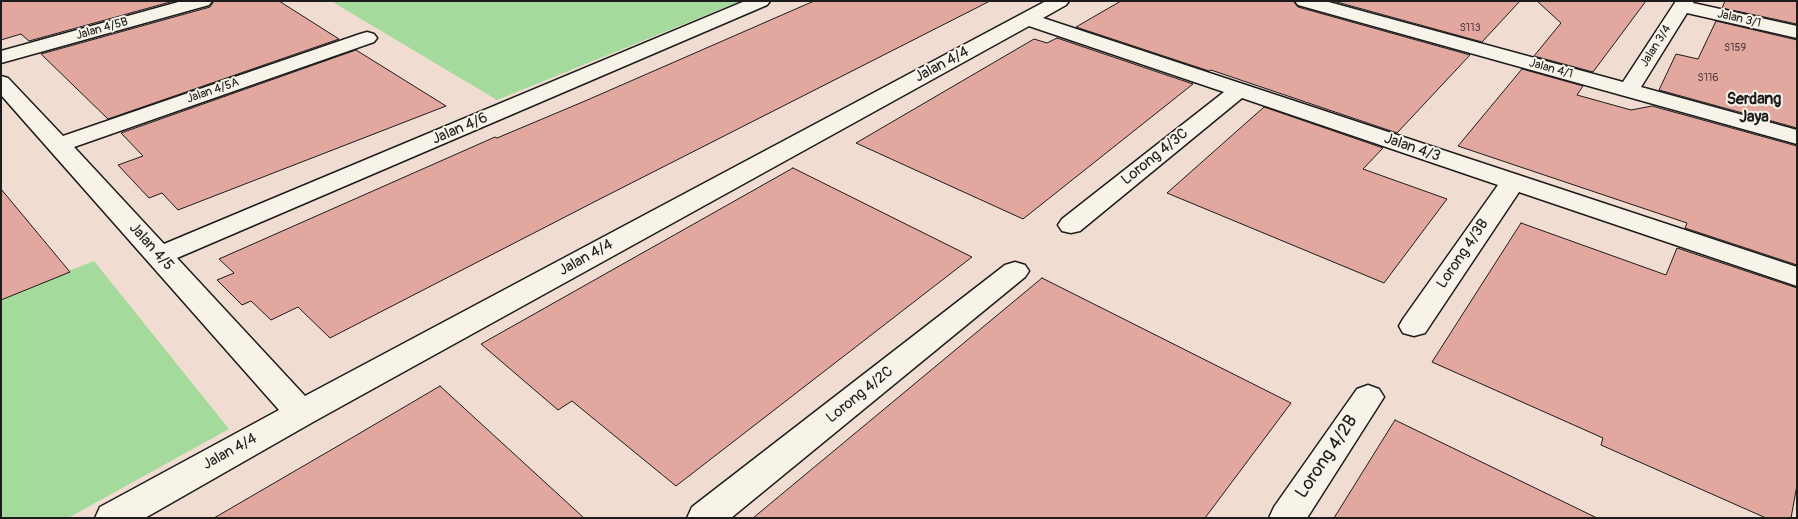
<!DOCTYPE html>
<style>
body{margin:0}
#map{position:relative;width:1798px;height:519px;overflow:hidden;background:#f1dcd2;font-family:Pangolin,sans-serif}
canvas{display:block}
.frame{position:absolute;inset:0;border:2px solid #1c1c1c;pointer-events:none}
</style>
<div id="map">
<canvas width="1798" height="519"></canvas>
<div class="frame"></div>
</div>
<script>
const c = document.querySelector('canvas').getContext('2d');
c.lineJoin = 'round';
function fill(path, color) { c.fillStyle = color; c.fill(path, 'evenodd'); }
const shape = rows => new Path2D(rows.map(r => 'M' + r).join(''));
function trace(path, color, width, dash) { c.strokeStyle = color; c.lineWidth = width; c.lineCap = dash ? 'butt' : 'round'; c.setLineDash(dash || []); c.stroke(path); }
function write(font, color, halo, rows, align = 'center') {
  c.font = font + ' Pangolin,sans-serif'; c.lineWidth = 4; c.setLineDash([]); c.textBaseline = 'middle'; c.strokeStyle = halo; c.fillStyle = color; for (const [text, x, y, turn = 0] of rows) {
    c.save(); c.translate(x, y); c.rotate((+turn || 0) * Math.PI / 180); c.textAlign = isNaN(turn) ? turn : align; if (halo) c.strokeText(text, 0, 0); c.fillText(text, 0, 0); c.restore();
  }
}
const green = shape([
 [331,1,741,1,497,100],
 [94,261,229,429,68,518,1,518,1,298]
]);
const building = shape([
 [1,1,174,1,29,41,21,34,1,40,1,1],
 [214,1,279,1,339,39,108,119,41,54,210,7,214,1],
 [814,1,990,1,596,201,330,338,298,307,271,320,251,301,242,305,217,280,234,273,219,259,495,137,497,138,585,101,814,1],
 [1121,1,1293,1,1298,7,1470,55,1397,133,1211,70,1209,71,1076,27,1121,1],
 [1333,1,1520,1,1482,42,1333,1],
 [1537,1,1646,1,1593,72,1534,56,1561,23,1537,1],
 [1725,1,1797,1,1797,24,1722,8,1725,1],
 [1716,21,1797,40,1797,128,1659,90,1676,54,1698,59,1716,21],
 [1057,38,1193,84,1023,219,856,143,1034,39,1047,43,1057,38],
 [356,50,446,106,178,210,162,193,149,198,118,165,143,156,121,133,356,50],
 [1522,69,1583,86,1577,95,1631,110,1652,106,1797,146,1797,265,1685,228,1687,223,1458,146,1522,69],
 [1264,107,1383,148,1363,169,1447,199,1384,283,1167,193,1264,107],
 [793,168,972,257,676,486,572,401,558,410,481,344,793,168],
 [1,189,70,272,1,300,1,189],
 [1521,223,1666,275,1677,248,1797,288,1797,485,1791,518,1766,518,1601,445,1603,438,1432,362,1521,223],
 [1042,278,1291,403,1205,518,753,518,1042,278],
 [440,386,584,518,214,518,355,436,440,386],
 [1395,420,1597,518,1334,518,1395,420]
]);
const street = shape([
 [182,1,212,1,209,5,1,63,1,51,182,1],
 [745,1,770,1,767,5,177,258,305,396,1046,1,1069,1,1066,5,1043,18,1797,267,1797,286,1519,192,1425,333,1414,336,1403,333,1399,326,1403,319,1498,185,1242,98,1080,231,1071,233,1062,231,1058,225,1062,219,1224,92,1029,26,313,422,145,518,95,518,100,507,279,410,1,95,1,76,8,78,63,136,360,34,367,32,374,34,377,38,374,42,74,147,164,244,745,1],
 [1295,1,1325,1,1623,82,1676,1,1694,1,1693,3,1797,26,1797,38,1687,13,1641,87,1797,130,1797,144,1298,5,1295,1],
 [1015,262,1025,265,1029,271,1025,277,731,518,687,518,692,507,1005,265,1015,262],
 [1368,385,1379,389,1384,397,1307,518,1269,518,1274,507,1357,389,1368,385]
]);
const farNumbernames = [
 ["S113",1470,28],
 ["S159",1735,48],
 ["S116",1708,78]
];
const farStreetnames = [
 ["Jalan 3/1",1739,19,13],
 ["Jalan 4/5B",102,29,-16],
 ["Jalan 3/4",1656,46,-58],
 ["Jalan 4/1",1551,69,15],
 ["Jalan 4/5A",213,91,-19]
];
const streetNames = [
 ["Jalan 4/4",942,65,-28],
 ["Jalan 4/6",460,129,-23],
 ["Jalan 4/3",1412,148,19],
 ["Lorong 4/3C",1155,157,-39],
 ["Jalan 4/5",151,247,48],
 ["Lorong 4/3B",1463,254,-56],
 ["Jalan 4/4",586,258,-29],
 ["Lorong 4/2C",860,395,-39],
 ["Jalan 4/4",230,452,-29]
];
const neighbourhoodNames = [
 ["Serdang",1754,100],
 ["Jaya",1754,118]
];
const nearStreetnames = [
 ["Lorong 4/2B",1327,457,-56]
];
fill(green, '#a5da9d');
fill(building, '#e2a89f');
trace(building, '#1c1c1c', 1);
trace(street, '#1c1c1c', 3);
fill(street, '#f7f3e8');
write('11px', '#4e3f3d', null, farNumbernames);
write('12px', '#1c1c1c', '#f7f3e8', farStreetnames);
write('15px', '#1c1c1c', '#f7f3e8', streetNames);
write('bold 16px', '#1c1c1c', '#f7f3e8', neighbourhoodNames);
write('18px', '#1c1c1c', '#f7f3e8', nearStreetnames);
</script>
